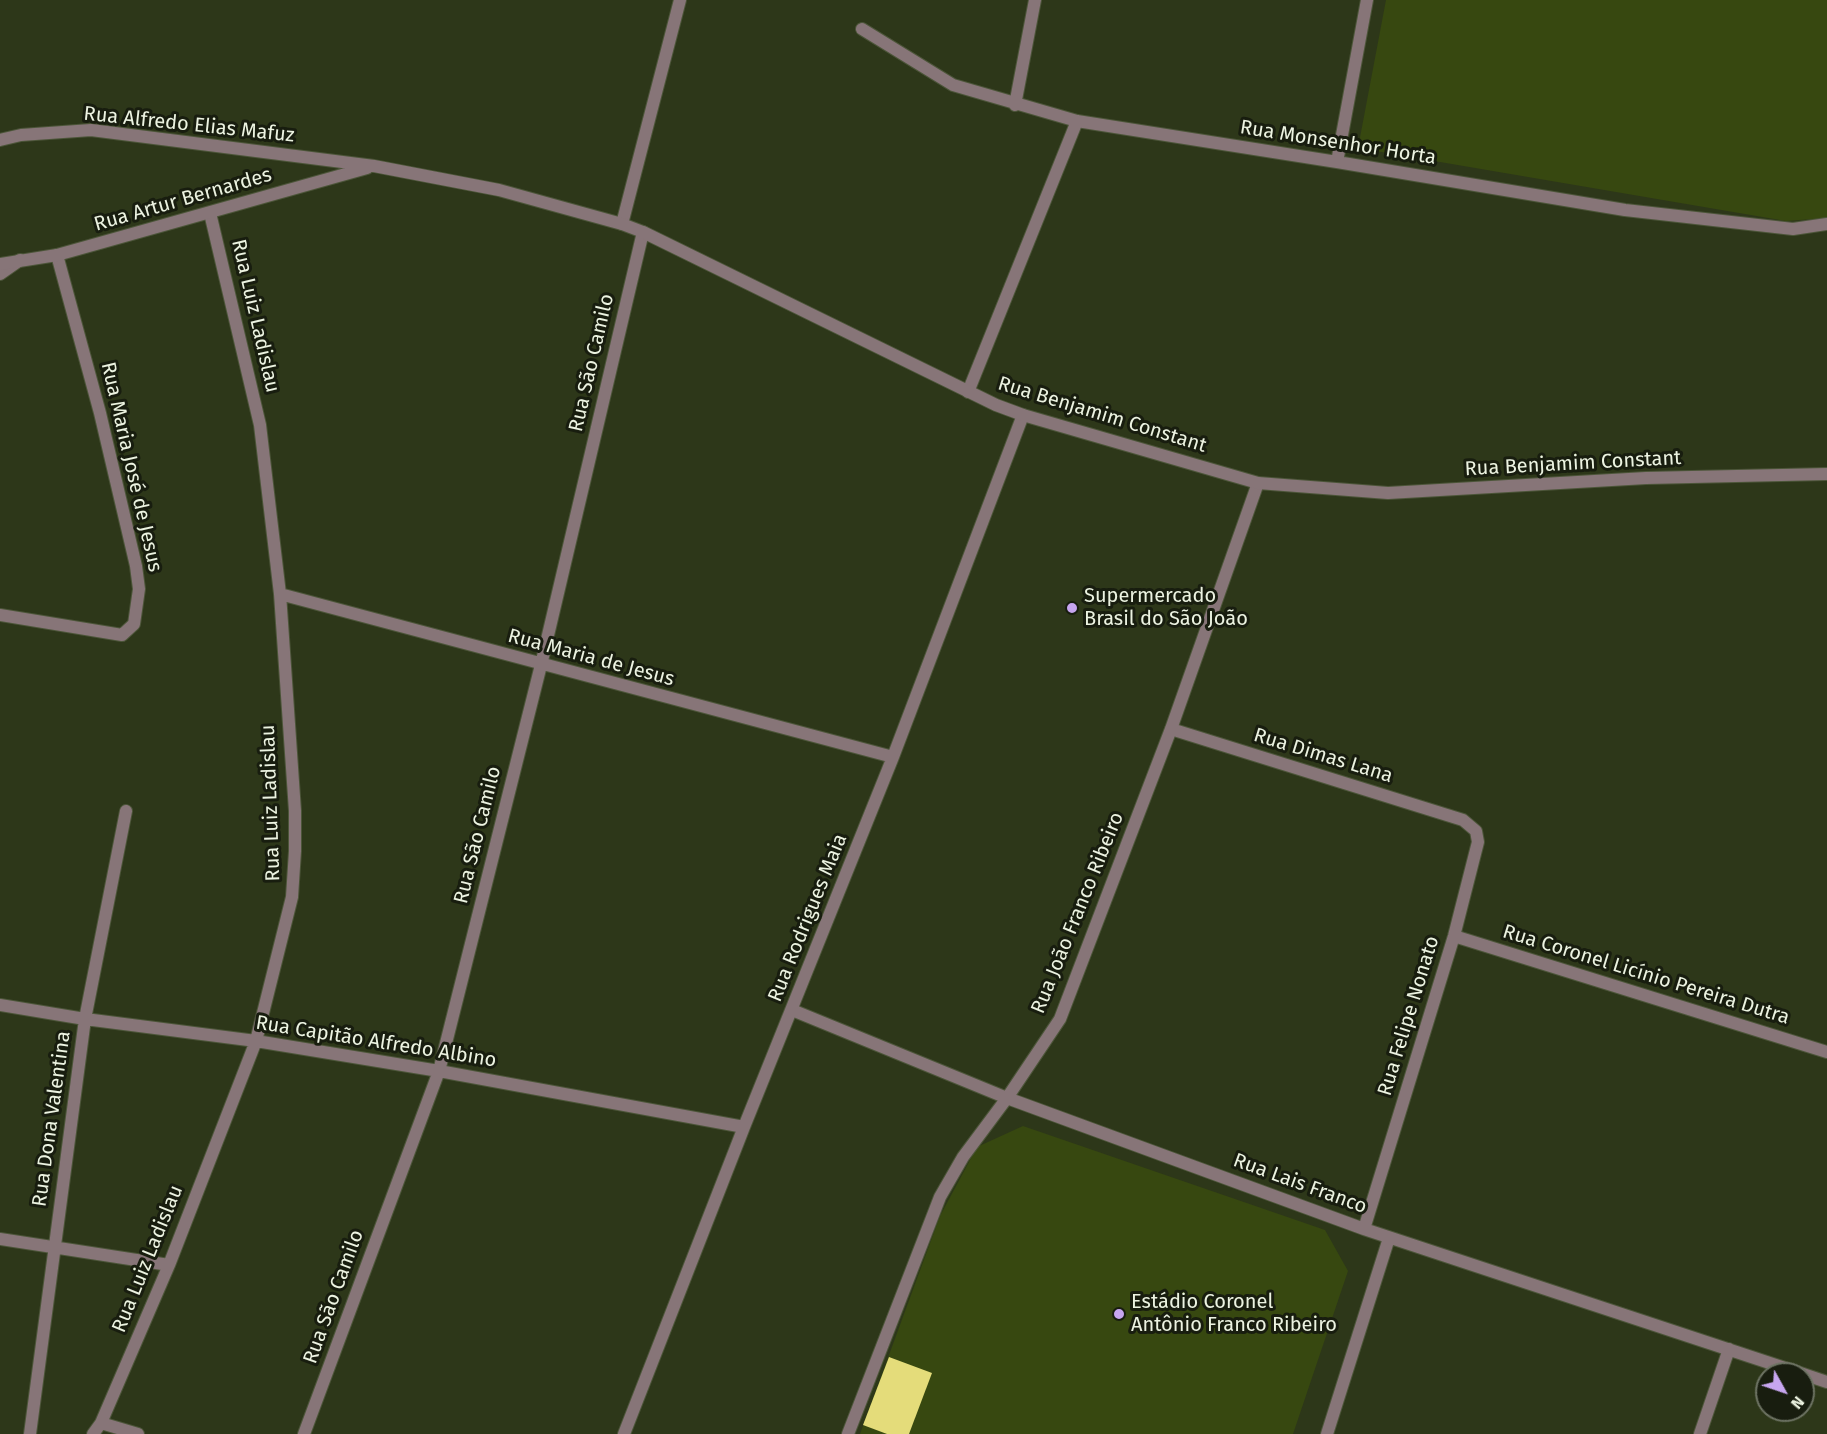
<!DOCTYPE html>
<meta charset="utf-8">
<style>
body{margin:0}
#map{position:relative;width:1827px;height:1434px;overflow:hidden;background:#2d3719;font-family:"Fira Sans",sans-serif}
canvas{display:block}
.north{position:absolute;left:1755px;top:1362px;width:60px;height:60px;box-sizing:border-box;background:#181d0f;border:2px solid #6d7363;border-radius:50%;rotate:130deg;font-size:16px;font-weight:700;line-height:24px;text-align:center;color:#ecf3e1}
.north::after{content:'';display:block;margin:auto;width:21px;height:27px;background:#c7a6ef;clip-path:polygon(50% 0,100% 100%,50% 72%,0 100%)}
</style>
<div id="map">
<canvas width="1827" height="1434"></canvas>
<div class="north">N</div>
</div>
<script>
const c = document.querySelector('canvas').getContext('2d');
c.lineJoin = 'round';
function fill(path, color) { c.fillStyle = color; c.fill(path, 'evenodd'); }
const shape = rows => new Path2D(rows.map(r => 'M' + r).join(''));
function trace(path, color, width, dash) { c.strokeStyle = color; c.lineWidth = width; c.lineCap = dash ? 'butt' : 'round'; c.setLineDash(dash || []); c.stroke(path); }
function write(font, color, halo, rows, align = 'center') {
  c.font = font + ' "Fira Sans",sans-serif'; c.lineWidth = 6; c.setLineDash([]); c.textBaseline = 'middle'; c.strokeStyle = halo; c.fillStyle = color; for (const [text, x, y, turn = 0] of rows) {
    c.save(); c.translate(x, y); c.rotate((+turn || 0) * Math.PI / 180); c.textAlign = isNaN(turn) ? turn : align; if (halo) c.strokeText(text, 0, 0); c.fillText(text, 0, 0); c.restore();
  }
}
const green = shape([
 [1386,0,1827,0,1827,218,1786,221,1358,148],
 [1023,1126,1325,1230,1348,1271,1293,1434,860,1434,940,1216,977,1147]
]);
const building = shape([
 [889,1357,932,1373,909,1434,887,1434,863,1425]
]);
const service = shape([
 [622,224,680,0]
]);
const minor = shape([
 [862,29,953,85,1077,121,1337,162,1625,210,1793,229,1827,224],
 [1015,105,1035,0],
 [1337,162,1367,0],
 [0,274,20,260],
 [968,392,1077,121],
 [280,594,893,757],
 [0,615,122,635,134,624,139,589,136,566,100,413,57,255],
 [1171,729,1463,820,1476,831,1478,842,1454,936,1364,1229],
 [1454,936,1827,1052],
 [0,1005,85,1019,256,1041,439,1071,744,1127],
 [792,1010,1007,1098,1364,1229,1803,1374],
 [0,1239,169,1265],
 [1803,1374,1827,1382],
 [101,1423,138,1434],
 [30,1434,85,1019,126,811],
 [93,1434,101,1423,169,1265,256,1041,292,897,295,851,295,811,280,594,260,425,210,213],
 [304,1434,439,1071,541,665,643,232],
 [624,1434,744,1127,893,757,1023,415],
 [848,1434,940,1197,963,1157,1007,1098,1060,1019,1171,729,1258,483],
 [1327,1434,1389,1238],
 [1700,1434,1729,1349]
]);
const tertiary = shape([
 [0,140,21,135,91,130,374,166,499,190,622,224,643,232,996,405,1023,415,1258,483,1388,493,1646,478,1827,474],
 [0,264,57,255,367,168]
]);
const markers = [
 [1072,608,6,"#c7a6ef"],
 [1119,1314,6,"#c7a6ef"]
];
const streetNames = [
 ["Rua Alfredo Elias Mafuz",189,125,6],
 ["Rua Monsenhor Horta",1338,143,9],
 ["Rua Artur Bernardes",183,200,-16],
 ["Rua Luiz Ladislau",255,316,77],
 ["Rua São Camilo",592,363,-77],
 ["Rua Benjamim Constant",1102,415,17],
 ["Rua Benjamim Constant",1573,464,-3],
 ["Rua Maria José de Jesus",131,467,77],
 ["Rua Maria de Jesus",591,658,15],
 ["Rua Dimas Lana",1323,756,17],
 ["Rua Luiz Ladislau",271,803,-92],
 ["Rua São Camilo",478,835,-76],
 ["Rua João Franco Ribeiro",1078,913,-68],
 ["Rua Rodrigues Maia",808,918,-68],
 ["Rua Coronel Licínio Pereira Dutra",1646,975,17],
 ["Rua Felipe Nonato",1409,1016,-73],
 ["Rua Capitão Alfredo Albino",376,1042,9],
 ["Rua Dona Valentina",52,1119,-82],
 ["Rua Lais Franco",1300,1184,20],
 ["Rua Luiz Ladislau",148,1259,-68],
 ["Rua São Camilo",334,1297,-70]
];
const poiNames = [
 ["Supermercado",1084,596],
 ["Brasil do São João",1084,619],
 ["Estádio Coronel",1131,1302],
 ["Antônio Franco Ribeiro",1131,1325]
];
fill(green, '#374810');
fill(building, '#e4dc7a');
trace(service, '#4c5539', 14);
trace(minor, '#4c5539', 14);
trace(tertiary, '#4c5539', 14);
trace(service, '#877578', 12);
trace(minor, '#877578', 12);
trace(tertiary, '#877578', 12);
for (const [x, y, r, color] of markers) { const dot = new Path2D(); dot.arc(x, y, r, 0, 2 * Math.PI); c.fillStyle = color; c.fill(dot); trace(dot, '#181d0f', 2); }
write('20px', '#ecf3e1', '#181d0f', streetNames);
write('20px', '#ecf3e1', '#181d0f', poiNames, 'left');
</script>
